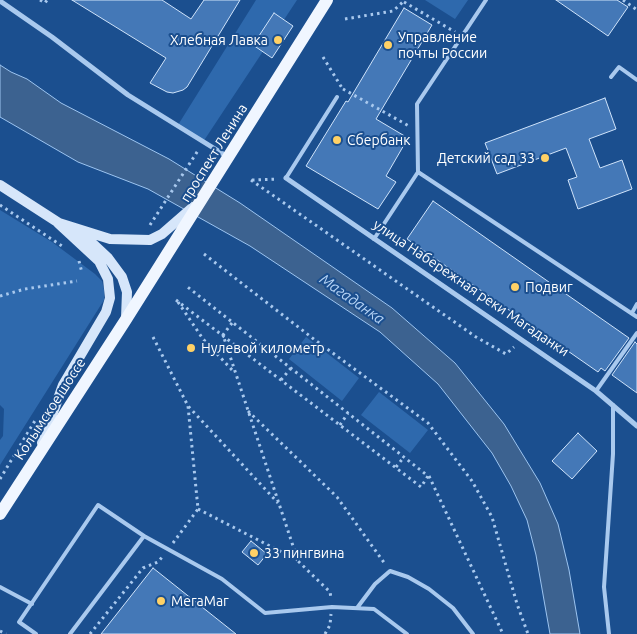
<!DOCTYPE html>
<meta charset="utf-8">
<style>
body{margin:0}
canvas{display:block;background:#1b4f8f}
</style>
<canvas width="637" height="634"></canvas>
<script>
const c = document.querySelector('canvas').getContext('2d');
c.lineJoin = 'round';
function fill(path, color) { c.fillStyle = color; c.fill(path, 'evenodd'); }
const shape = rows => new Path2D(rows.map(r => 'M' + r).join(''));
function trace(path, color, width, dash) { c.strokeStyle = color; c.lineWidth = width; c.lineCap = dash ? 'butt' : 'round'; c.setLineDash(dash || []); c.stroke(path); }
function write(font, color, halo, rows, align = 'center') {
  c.font = font + ' Ubuntu,sans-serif'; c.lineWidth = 4; c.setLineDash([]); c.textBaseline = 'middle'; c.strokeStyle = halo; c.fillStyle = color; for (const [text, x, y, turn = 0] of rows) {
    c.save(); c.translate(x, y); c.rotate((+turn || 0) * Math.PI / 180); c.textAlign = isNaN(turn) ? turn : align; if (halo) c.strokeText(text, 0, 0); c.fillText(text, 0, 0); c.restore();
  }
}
const green = shape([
 [256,0,297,0,203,142,178,125],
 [425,0,468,0,455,19],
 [0,210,52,242,95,274,102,281,104,290,104,300,0,465,0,440,3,436,4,409,0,405],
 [306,337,359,378,342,401,289,359],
 [379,392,428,430,410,453,361,415]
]);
const water = shape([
 [0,65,11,72,27,79,61,103,169,159,240,203,392,308,455,363,504,424,540,483,558,524,569,570,580,634,550,634,536,555,527,520,511,486,492,453,438,384,380,332,250,246,148,189,78,162,0,117,0,65]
]);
const building = shape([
 [72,0,162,0,191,19,204,0,240,0,187,87,183,90,173,93,167,92,150,83,166,58,72,0],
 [556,0,617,0,628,7,608,36,556,0],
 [404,8,432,25,376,119,408,138,386,176,396,182,378,209,306,166,346,101,348,102,404,8],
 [274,13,293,26,272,58,253,45,274,13],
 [605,98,616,129,589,139,600,168,622,160,632,189,578,209,568,180,577,177,566,148,497,174,485,143,605,98],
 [433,201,629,338,605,371,601,368,598,372,407,239,433,201],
 [635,342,637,344,637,393,612,375,635,342],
 [578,433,597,451,572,479,552,461,578,433],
 [251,541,267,554,258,565,242,552,251,541],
 [153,568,236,634,101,634,153,568]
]);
const path = shape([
 [40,0,45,3,47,0],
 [623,0,637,10],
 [404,2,455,32],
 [345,19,393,11,405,0],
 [323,57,342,88],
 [343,89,409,126],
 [251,180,476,337,506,354,514,347],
 [252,180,278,179],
 [0,205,62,246],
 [150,225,199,149],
 [204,254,315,340,428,423,472,481,492,517,517,604,528,634],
 [79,261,82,273],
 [0,296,25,289,77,281],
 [176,300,421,487,428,476,185,285],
 [178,302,203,339,233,371],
 [232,323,223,335,298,561,330,592,331,598],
 [153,337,188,406,278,503],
 [281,380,291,368],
 [248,411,337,497,385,564],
 [340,425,348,413],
 [396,467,404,457],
 [429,476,503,634],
 [0,479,36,419],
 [198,509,297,560],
 [173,543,198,509,188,406],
 [0,631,6,634],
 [90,634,143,568,158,562,163,556],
 [325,634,330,625,331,614]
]);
const lane = shape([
 [611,77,619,67,637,80],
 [418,172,637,317],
 [286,178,337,97],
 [374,239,418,172,417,104,486,0],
 [632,313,637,304],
 [596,391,637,333],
 [144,536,222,579,265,613,332,607,374,609,407,634],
 [0,587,32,604],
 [357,608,375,584,390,571,408,577,429,589,453,608,473,634],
 [36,634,19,622,98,505,144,536,70,634],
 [609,634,604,587,613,454,613,405]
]);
const street = shape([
 [0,1,52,37,128,95,228,157],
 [286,178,596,391,637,426]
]);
const secondary = shape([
 [0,185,62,225],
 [59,223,110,239,150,240,162,234,193,207],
 [77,234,92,243,108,258,122,277,127,292,126,318],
 [42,443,63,385,106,312,110,298,108,279,99,261,58,223]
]);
const primary = shape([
 [0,514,125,321,327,0]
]);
const markers = [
 [278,40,5,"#ffd166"],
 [388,45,5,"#ffd166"],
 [337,140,5,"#ffd166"],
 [545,158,5,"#ffd166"],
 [515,287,5,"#ffd166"],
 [191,348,5,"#ffd166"],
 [254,553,5,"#ffd166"],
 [161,601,5,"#ffd166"]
];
const poiNames = [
 ["Управление",398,37],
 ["почты России",398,53],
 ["Хлебная Лавка",268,40,"right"],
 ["Сбербанк",347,140],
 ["Детский сад 33",535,158,"right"],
 ["Подвиг",525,287],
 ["Нулевой километр",201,348],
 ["33 пингвина",264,553],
 ["МегаМаг",171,601]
];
const streetNames = [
 ["проспект Ленина",214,153,-58],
 ["улица Набережная реки Магаданки",471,288,34],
 ["Колымское шоссе",50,409,-57]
];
const waterNames = [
 ["Магаданка",352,299,35]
];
fill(green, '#2e69ad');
fill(water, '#3c6290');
trace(water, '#9cc4f0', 1);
fill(building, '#4478b7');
trace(building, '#cfe3fa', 1);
trace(path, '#a9c9ee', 3, [2.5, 4]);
trace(lane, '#a9c9ee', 4);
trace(street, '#a9c9ee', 5);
trace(secondary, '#d6e6fa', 10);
trace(primary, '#f0f6ff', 12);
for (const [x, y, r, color] of markers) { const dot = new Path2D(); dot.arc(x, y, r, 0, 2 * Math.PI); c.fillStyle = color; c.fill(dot); trace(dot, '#1b4f8f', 2); }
write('14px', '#fff', '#1b4f8f', poiNames, 'left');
write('14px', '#fff', '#1b4f8f', streetNames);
write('italic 15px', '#b5d3f5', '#1b4f8f', waterNames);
</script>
